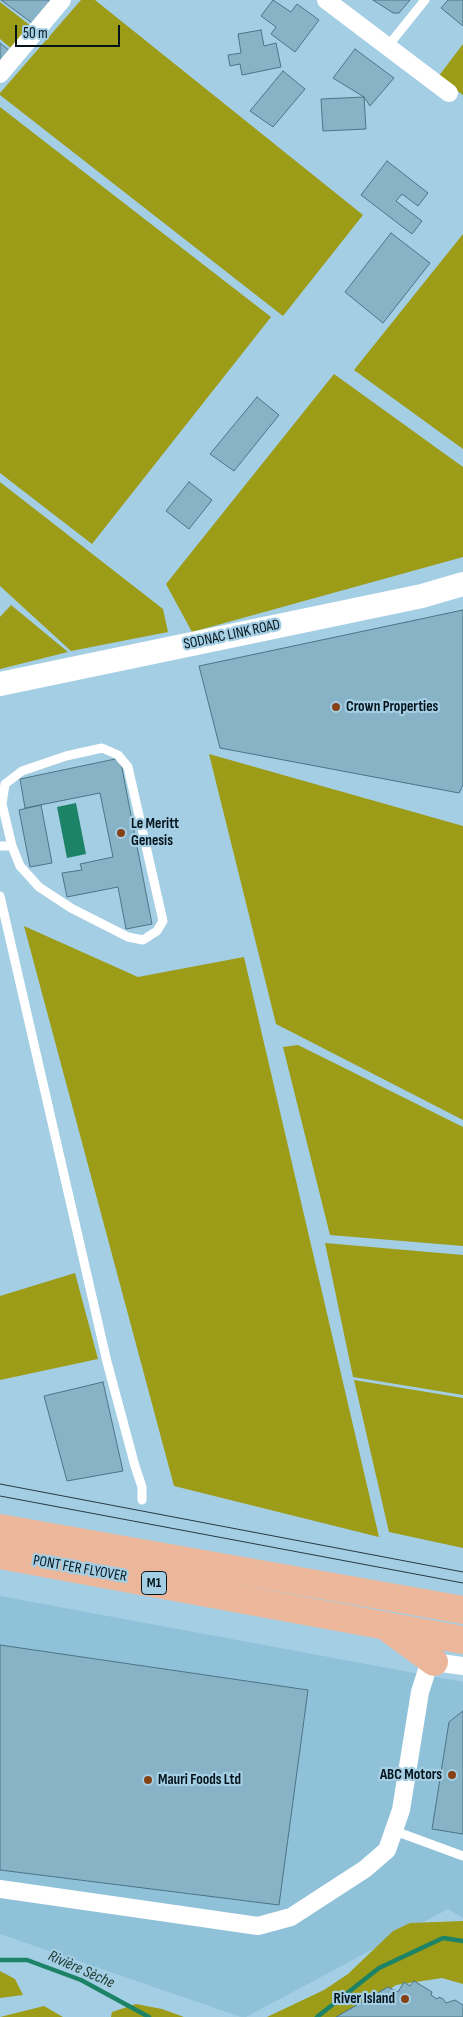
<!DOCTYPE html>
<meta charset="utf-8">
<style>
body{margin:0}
#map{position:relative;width:463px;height:2017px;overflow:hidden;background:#a4cee3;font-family:"Sofia Sans Condensed",sans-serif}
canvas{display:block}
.scale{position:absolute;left:15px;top:25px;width:105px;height:22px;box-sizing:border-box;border:2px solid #04131a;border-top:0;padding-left:6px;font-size:15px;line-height:18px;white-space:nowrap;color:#04131a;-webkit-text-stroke:4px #a4cee3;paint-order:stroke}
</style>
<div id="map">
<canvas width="463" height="2017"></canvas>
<div class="scale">50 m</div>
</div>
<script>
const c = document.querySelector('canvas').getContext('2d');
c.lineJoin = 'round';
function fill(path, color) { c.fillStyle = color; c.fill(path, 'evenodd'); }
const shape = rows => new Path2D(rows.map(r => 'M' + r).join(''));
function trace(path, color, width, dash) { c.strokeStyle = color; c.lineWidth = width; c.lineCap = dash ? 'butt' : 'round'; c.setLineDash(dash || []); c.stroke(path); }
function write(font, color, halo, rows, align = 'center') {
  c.font = font + ' "Sofia Sans Condensed",sans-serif'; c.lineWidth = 4.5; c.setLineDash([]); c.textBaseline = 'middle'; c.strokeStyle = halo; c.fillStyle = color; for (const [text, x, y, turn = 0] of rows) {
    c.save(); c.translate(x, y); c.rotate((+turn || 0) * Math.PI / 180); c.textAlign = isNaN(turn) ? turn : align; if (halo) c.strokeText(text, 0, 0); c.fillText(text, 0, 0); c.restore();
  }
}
const built = shape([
 [0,1596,463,1682,463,1918,448,1909,246,2017,241,2017,0,1934]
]);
const green = shape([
 [81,0,95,0,363,215,283,316,0,95,0,93],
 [0,2,31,26,12,49,0,39],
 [463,44,463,95,438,77],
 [0,107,271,317,92,544,0,473],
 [463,234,463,449,354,370],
 [334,374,463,467,463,557,192,632,166,584],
 [0,482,163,609,168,632,71,651,0,586],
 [11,605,68,652,0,669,0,617],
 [209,754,463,826,463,1120,276,1024],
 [24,926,138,977,244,957,379,1537,174,1486],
 [298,1045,463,1127,463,1246,330,1235,283,1047],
 [325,1243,463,1255,463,1395,353,1377],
 [75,1273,98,1359,0,1380,0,1296],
 [354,1380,463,1398,463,1548,389,1532],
 [463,1921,463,1984,442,1978,396,1985,350,2017,267,2017,324,1990,348,1974,393,1931,410,1923],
 [0,1971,15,1979,23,1995,0,1998],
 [136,2004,162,2009,184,2017,111,2017,112,2012],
 [44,2006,63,2017,0,2017]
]);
const water = shape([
 [76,803,86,854,67,858,57,807]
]);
const stream = shape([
 [0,1960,27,1960,81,1980,149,2017],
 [317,2017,379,1968,443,1938,463,1941]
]);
const building = shape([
 [1,0,49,0,49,5,32,23,1,0],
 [273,0,291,12,297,4,319,20,295,52,271,34,276,27,261,16,273,0],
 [373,0,410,0,399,13,393,13,373,0],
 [448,0,463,0,463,26,441,8,448,0],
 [261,30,264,46,276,43,281,67,242,75,240,64,230,66,228,55,241,53,238,34,261,30],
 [0,43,11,52,0,66,0,43],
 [355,49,394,78,370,106,364,97,333,78,355,49],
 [283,71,305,89,273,127,250,111,283,71],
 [364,97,366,129,323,131,321,99,364,97],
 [387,161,428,193,418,206,402,194,396,201,422,221,412,234,361,195,387,161],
 [391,233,430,263,383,323,345,292,391,233],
 [257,397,279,415,234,471,210,454,257,397],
 [189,482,212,500,189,529,166,511,189,482],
 [463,610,463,785,459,793,220,748,199,666,463,610],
 [120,758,152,924,126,929,118,887,67,897,62,873,82,870,80,864,113,857,100,793,25,808,20,779,120,758],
 [41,805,52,863,30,867,19,810,41,805],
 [103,1382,123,1471,67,1481,44,1396,103,1382],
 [0,1645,308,1690,279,1905,0,1870,0,1645],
 [463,1711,463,1834,432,1829,449,1722,463,1711],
 [414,1981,432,1992,431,1995,437,1999,439,1997,443,1999,446,2003,455,2000,463,2005,463,2017,336,2017,388,1987,398,1992,404,1982,410,1986,414,1981]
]);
const service = shape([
 [388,46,425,0],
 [102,748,118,755,128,767,163,921,157,931,143,940,128,937,71,908,39,887,20,866,12,846,2,804,5,784,22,771,66,756,102,748],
 [0,846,12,846],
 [0,896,107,1362,135,1466,142,1487,142,1500],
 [395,1831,463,1856]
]);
const minor = shape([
 [326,0,449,93],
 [0,74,62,0],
 [0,1889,258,1926,291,1917,365,1869,387,1850,401,1810,420,1692,427,1670,434,1662,463,1666]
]);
const secondary = shape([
 [0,684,422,596,463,584]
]);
const trunk = shape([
 [0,1528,463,1610],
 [0,1555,463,1640],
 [389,1629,434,1662]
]);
const tram = shape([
 [0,1484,463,1572],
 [0,1496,463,1583]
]);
const markers = [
 [336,707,5,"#864216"],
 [121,833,5,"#864216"],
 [452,1775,5,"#864216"],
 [148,1780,5,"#864216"],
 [405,1999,5,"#864216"]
];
const shields = [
 [154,1583,25]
];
const shieldNames = [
 ["M1",154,1583]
];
const streetNames = [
 ["SODNAC LINK ROAD",232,635,-12],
 ["PONT FER FLYOVER",80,1569,10]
];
const poiNames = [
 ["Crown Properties",346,707],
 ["Le Meritt",131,824],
 ["Genesis",131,841],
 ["ABC Motors",442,1775,"right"],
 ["Mauri Foods Ltd",158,1780],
 ["River Island",395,1999,"right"]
];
const waterNames = [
 ["Rivière Sèche",81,1970,24]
];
fill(built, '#8fc1d9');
fill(green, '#9c9c18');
fill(water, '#1d8366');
trace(stream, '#1d8366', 4.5);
fill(building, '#88b2c6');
trace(building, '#4d7487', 1);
trace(service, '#fff', 9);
trace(minor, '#fff', 18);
trace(secondary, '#fff', 24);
trace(trunk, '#ebb69a', 28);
trace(tram, '#263a44', 1);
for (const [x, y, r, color] of markers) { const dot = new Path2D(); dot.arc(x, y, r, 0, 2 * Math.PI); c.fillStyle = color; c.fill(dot); trace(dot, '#a4cee3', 2); }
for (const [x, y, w] of shields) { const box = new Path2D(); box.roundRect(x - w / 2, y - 11.5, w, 23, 4); c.fillStyle = '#a4cee3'; c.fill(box); trace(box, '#04131a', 1); }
write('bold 14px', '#04131a', null, shieldNames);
write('15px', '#04131a', '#a4cee3', streetNames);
write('bold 15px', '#04131a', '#a4cee3', poiNames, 'left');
write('italic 16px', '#223e34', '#a4cee3', waterNames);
</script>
